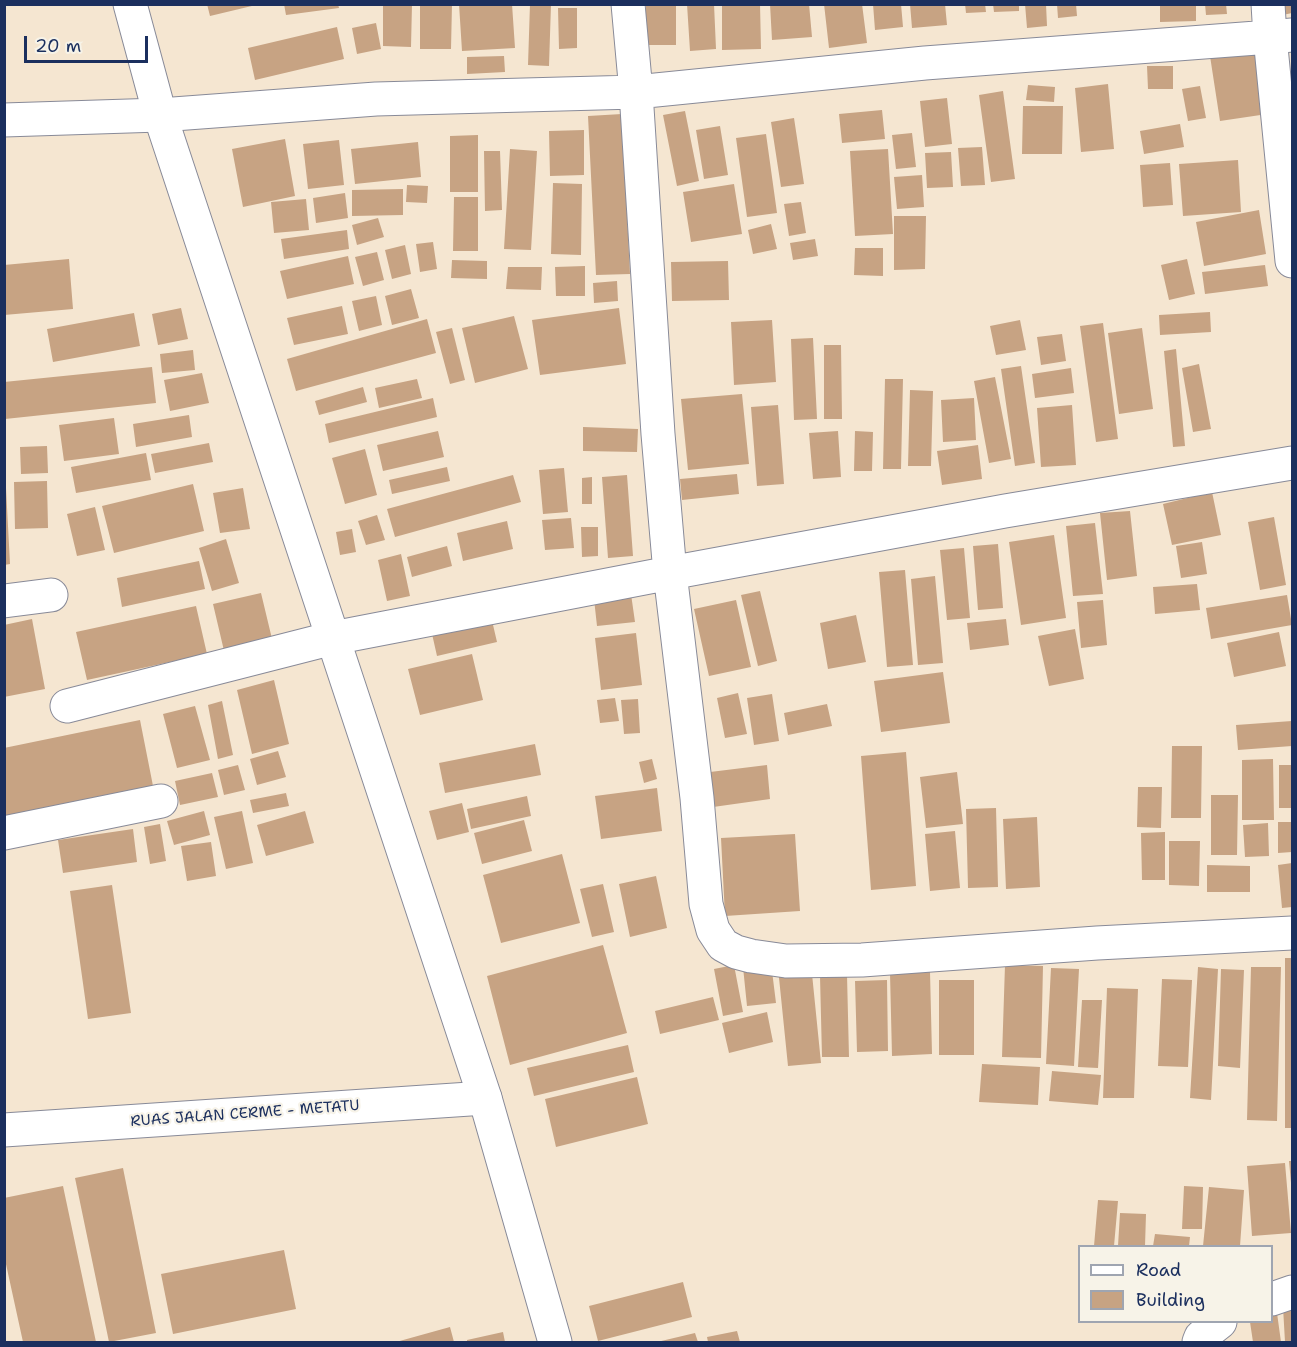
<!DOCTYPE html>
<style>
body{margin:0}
#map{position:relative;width:1297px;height:1347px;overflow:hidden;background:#f5e6d1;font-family:"Shantell Sans",sans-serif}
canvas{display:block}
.frame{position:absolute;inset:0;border:6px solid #1b2f5e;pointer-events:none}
.legend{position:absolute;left:1078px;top:1245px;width:195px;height:78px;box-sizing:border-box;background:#f7f3e8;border:2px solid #9fa5b1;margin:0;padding:8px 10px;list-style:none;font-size:18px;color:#1b2f5e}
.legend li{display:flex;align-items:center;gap:12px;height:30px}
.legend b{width:30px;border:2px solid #9fa5b1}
.scale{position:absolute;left:24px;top:36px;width:124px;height:27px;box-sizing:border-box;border:3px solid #1b2f5e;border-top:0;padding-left:8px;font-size:18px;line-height:21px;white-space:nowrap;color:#1b2f5e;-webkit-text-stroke:4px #f7f3e8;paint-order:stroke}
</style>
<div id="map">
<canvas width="1297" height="1347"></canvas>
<div class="frame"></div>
<ul class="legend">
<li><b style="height:8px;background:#fff"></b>Road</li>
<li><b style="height:16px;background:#c7a383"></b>Building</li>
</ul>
<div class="scale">20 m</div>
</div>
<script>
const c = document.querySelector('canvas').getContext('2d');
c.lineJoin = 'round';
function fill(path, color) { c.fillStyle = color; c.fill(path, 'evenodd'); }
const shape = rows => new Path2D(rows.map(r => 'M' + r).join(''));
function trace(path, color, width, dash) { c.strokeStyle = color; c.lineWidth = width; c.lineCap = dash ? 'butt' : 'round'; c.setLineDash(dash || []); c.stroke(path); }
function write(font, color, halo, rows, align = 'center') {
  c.font = font + ' "Shantell Sans",sans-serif'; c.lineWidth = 4.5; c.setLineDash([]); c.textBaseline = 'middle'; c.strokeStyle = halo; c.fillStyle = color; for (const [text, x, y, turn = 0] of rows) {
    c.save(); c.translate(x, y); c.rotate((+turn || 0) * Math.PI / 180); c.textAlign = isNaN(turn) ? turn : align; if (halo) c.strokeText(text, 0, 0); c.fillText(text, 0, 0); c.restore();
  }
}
const building = shape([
 [207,4,256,4,256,5,210,16],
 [284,4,338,4,339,8,286,15],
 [383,4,412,4,411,47,383,46],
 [420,4,452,4,451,49,420,49],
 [459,4,512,4,515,48,462,51],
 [530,4,551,4,549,66,528,65],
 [646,4,676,4,676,45,646,45],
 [687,4,714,4,716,49,690,51],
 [722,4,760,4,761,49,722,50],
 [770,4,809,4,812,37,772,40],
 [824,4,862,4,867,43,829,48],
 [873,4,901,4,903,27,875,30],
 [910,4,945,4,947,25,912,28],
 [965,4,985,4,986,12,966,13],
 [993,4,1019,4,1019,11,994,12],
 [1025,4,1046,4,1047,26,1027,28],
 [1057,4,1076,4,1077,16,1058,18],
 [1160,4,1196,4,1196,21,1160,22],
 [1205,4,1226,4,1227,14,1206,15],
 [1275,4,1292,4,1292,13,1278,16],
 [558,8,577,8,577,48,559,49],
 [376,23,381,49,357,54,352,28],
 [337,27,344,59,255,80,248,48],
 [1265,48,1274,113,1220,121,1210,56],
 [504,56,505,72,467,74,467,57],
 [1147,66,1173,66,1173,89,1148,89],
 [1108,84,1114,149,1081,152,1075,88],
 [1028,85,1055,87,1054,102,1026,100],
 [1200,86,1206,118,1188,121,1182,89],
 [1003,91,1015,179,991,182,979,95],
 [947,98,952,144,925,147,920,101],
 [1023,106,1063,106,1062,154,1022,154],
 [882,110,885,139,842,143,839,114],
 [685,111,699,181,677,186,663,115],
 [622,114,630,274,596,275,588,116],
 [794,118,804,184,781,187,771,122],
 [1180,124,1184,147,1144,154,1140,131],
 [720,126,728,175,704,179,696,130],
 [584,130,584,175,550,176,549,131],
 [912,133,916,167,896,169,892,135],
 [766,134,777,213,747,217,736,138],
 [478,135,478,192,450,192,450,136],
 [285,139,295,196,243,207,232,149],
 [339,140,344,185,308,189,303,144],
 [418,142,421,177,355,184,351,149],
 [982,147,985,185,961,186,958,148],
 [510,149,537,151,531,250,504,249],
 [888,149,893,234,855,236,850,151],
 [484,151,500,151,502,210,485,211],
 [951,152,953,187,927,188,925,153],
 [1238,160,1241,212,1183,216,1179,164],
 [1170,163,1173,205,1143,207,1140,165],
 [922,175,924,207,897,209,894,177],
 [553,183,582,184,581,255,551,254],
 [734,184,742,234,691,242,683,192],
 [407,185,428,186,427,203,406,202],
 [403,189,403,215,352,216,352,190],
 [345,193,348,218,316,223,313,198],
 [454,197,478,197,478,251,453,251],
 [306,199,309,230,274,233,271,202],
 [801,202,806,233,789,236,784,204],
 [1259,210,1266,254,1204,266,1196,222],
 [894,216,926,216,925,269,894,270],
 [378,218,384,237,357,245,352,225],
 [771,224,777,249,753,254,748,230],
 [347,230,349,249,284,259,281,239],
 [815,239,818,256,793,260,790,243],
 [433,242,437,269,420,272,416,244],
 [405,245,411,274,392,279,385,250],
 [855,248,883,248,883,276,854,275],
 [377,252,384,280,363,286,355,257],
 [348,256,354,284,287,299,280,271],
 [69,259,73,309,4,315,4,265],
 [1187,259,1195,294,1169,300,1161,265],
 [452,260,487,261,487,279,451,278],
 [728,261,729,300,672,301,671,262],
 [1265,265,1268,286,1205,294,1202,272],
 [585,266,585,296,556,296,555,267],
 [508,267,542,267,541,290,506,289],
 [617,281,618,301,594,303,593,283],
 [411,289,419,318,392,325,385,296],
 [376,296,382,325,359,331,352,301],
 [342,306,348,334,294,345,287,318],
 [181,308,188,339,158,345,152,314],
 [619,308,626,364,540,375,532,320],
 [1210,312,1211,332,1160,335,1159,315],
 [134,313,140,346,53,362,47,329],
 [514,316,528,369,475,383,462,328],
 [427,319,436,353,296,391,287,359],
 [772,320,776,382,734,385,731,322],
 [1020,320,1026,350,996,355,990,326],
 [1103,323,1118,439,1096,442,1080,326],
 [452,328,465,380,450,384,436,332],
 [1142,328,1153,409,1119,414,1108,333],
 [1062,334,1066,361,1041,365,1037,337],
 [813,338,817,419,794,420,791,339],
 [824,345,841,345,842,419,824,419],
 [1176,349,1185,446,1173,447,1164,351],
 [193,350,195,370,162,373,160,354],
 [1199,364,1211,429,1193,432,1182,368],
 [1021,366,1035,463,1015,466,1001,369],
 [152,367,156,403,5,419,4,382],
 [1071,368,1074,393,1035,398,1032,374],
 [202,373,209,403,170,411,164,380],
 [995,377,1011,459,989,463,974,381],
 [417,379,422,398,379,408,375,388],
 [885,379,903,379,901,469,883,469],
 [363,387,367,402,319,415,315,401],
 [910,390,933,391,931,466,908,466],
 [742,394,749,464,688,470,681,399],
 [433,398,437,417,329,443,325,424],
 [974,398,976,440,943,442,941,400],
 [778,405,784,484,757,486,751,407],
 [1072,405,1076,465,1041,467,1037,408],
 [189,415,192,437,136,447,133,424],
 [114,418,119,454,64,461,59,425],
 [583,427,638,429,637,452,583,451],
 [438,431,444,457,383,471,377,445],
 [838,431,841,477,813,479,809,433],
 [855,431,873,432,872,471,854,471],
 [209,443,213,462,155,473,151,454],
 [978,445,982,479,942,485,937,451],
 [47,446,48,473,21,474,20,447],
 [365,449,377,495,345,504,332,458],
 [146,453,151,480,76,493,71,467],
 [447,467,450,481,392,494,389,480],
 [564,468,568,512,543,514,539,470],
 [737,474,739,494,682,500,680,479],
 [513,475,521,502,395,537,387,509],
 [627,475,633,556,608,558,602,477],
 [592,477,592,504,582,504,582,478],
 [47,481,48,528,15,529,14,482],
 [193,484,204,531,114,553,102,506],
 [4,488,6,488,10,564,4,565],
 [243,488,250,529,220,533,213,493],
 [1212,492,1221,535,1172,545,1163,504],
 [95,507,105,550,77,556,67,514],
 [1130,511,1137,576,1107,580,1100,513],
 [377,515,385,540,366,545,358,521],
 [1274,517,1286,585,1260,590,1248,522],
 [571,518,574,548,545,550,542,520],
 [507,521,513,549,463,561,457,533],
 [1095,523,1103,594,1073,596,1066,526],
 [581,527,598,527,598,556,582,557],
 [352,529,356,552,340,555,336,532],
 [1054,535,1066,618,1021,625,1009,542],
 [226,539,239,583,212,591,199,548],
 [1202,542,1207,574,1181,578,1176,546],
 [998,544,1003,608,978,610,973,546],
 [447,546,452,566,412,577,407,557],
 [964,548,970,618,947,620,940,550],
 [401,554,410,596,387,601,378,560],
 [199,561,205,589,122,607,117,578],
 [905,570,913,665,887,667,879,572],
 [935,576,943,663,918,665,911,579],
 [1197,584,1200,610,1155,614,1153,587],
 [760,591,777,661,758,666,741,595],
 [261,593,273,643,225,655,213,604],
 [631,594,635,622,597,626,594,599],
 [1287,595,1292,625,1211,639,1206,608],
 [736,600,751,667,709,676,694,609],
 [1103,600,1107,645,1081,648,1077,602],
 [196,606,207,654,87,680,76,632],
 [490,612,497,642,437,656,430,625],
 [856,615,866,662,828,669,820,623],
 [32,619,45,689,4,697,4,625],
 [1006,619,1009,645,970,650,967,623],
 [1075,629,1084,679,1049,686,1038,636],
 [1279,632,1286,666,1234,677,1227,643],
 [636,633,642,685,601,690,595,638],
 [472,654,483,700,420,715,408,669],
 [943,672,950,723,881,732,874,681],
 [274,680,289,744,252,754,237,690],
 [738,693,747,734,725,738,717,698],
 [772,694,779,741,754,745,747,698],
 [615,698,619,721,600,723,597,700],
 [638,699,640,733,624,734,621,700],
 [222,701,233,755,218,759,208,705],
 [827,704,832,726,788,735,784,713],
 [195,706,210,760,177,768,163,714],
 [140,720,154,791,4,823,4,748],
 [1292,721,1292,746,1238,750,1236,725],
 [535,744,541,775,445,793,439,763],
 [1172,746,1202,746,1201,818,1171,818],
 [278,751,286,777,257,785,250,759],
 [906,752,916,886,871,890,861,756],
 [652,759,657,779,644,783,639,762],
 [1273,759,1274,820,1242,820,1242,760],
 [238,765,245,790,224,795,218,770],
 [767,765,770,799,706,808,702,773],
 [1279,765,1292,765,1292,808,1279,808],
 [957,772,963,824,926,828,920,777],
 [212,773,218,797,180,805,175,781],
 [1138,787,1162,787,1161,828,1137,827],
 [657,788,662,831,601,839,595,796],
 [286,793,289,806,253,813,250,800],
 [1211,795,1238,795,1237,855,1211,855],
 [527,796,531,816,471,829,467,809],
 [462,803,469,832,437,840,429,811],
 [996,808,998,887,968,888,966,809],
 [204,811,210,835,174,845,167,821],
 [242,811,253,863,226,869,214,817],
 [305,811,314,843,266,856,257,825],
 [1037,817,1040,887,1006,889,1003,819],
 [524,820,532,851,482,864,474,833],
 [1278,822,1292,822,1292,852,1278,853],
 [1268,823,1269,856,1245,857,1243,825],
 [160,824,166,861,150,864,144,827],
 [133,829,137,862,63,873,58,840],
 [955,831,960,888,930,891,925,834],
 [1165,832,1165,880,1142,880,1141,833],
 [795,834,800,911,725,916,721,838],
 [1169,841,1200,841,1199,886,1169,885],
 [211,842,216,876,187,881,181,846],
 [562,854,580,923,501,943,483,875],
 [1292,863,1292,907,1282,908,1278,865],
 [1207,865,1250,866,1250,892,1207,892],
 [656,876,667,928,630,937,619,884],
 [603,884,614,932,592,937,580,889],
 [112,885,131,1013,88,1019,70,891],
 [603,945,627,1033,510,1065,487,976],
 [1285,958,1292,958,1292,1128,1285,1128],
 [771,963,776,1003,747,1006,743,967],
 [811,964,821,1063,788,1066,778,968],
 [734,965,743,1012,723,1016,714,969],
 [1005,965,1043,966,1041,1058,1002,1057],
 [1198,967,1218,969,1211,1100,1190,1098],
 [1251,967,1281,967,1277,1121,1247,1120],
 [1051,968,1079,969,1074,1066,1046,1064],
 [1221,969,1244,970,1240,1068,1218,1066],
 [930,972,932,1054,892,1056,890,973],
 [847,975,849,1057,822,1057,820,976],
 [1162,979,1192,980,1188,1067,1158,1066],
 [887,980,888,1051,857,1052,855,981],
 [939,980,974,980,974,1055,939,1055],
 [1107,988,1138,989,1134,1098,1103,1098],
 [713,997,719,1020,660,1034,655,1011],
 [1082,1000,1102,1000,1098,1068,1078,1067],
 [767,1012,773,1042,729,1053,722,1023],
 [628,1045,634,1072,534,1096,527,1068],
 [982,1064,1040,1067,1038,1105,979,1102],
 [1052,1071,1101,1075,1098,1105,1049,1101],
 [637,1077,648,1124,556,1147,545,1099],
 [1289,1161,1292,1161,1292,1183,1291,1183],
 [1285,1163,1291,1233,1252,1236,1247,1166],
 [123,1168,156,1333,109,1342,75,1178],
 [63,1186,96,1342,23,1342,4,1255,4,1198],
 [1184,1186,1203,1187,1202,1229,1182,1229],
 [1209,1187,1244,1190,1240,1246,1203,1246],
 [1098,1200,1118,1201,1114,1246,1094,1246],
 [1120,1213,1146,1214,1145,1246,1118,1246],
 [1155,1234,1190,1237,1189,1246,1153,1246],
 [284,1250,296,1309,173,1334,161,1274],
 [683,1282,692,1317,598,1341,589,1306],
 [1292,1306,1292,1342,1285,1342,1283,1307],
 [1277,1313,1281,1342,1253,1342,1250,1322,1272,1322,1272,1314],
 [450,1327,454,1342,396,1342],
 [737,1331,740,1342,708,1342,707,1337],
 [503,1332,505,1342,467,1342,467,1340],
 [695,1333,698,1342,657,1342]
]);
const minor = shape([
 [1268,4,1270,37,1292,35],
 [4,120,160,115,376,99,636,92,628,4],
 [1292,463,1005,511,670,573,697,798,706,904,713,930,723,945,736,952,751,956,786,961,862,960,1097,943,1292,933],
 [4,601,51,595],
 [67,706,333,638,670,573,658,434,636,92,925,63,1270,37,1292,261],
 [4,833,161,801],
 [1272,1299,1292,1292],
 [1199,1342,1201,1337,1220,1322]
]);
const major = shape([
 [4,1130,485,1098]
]);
const highway = shape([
 [130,4,160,115,485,1098,555,1342]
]);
const streetNames = [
 ["RUAS JALAN CERME - METATU",245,1114,-4]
];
fill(building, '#c7a383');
trace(minor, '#888a98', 35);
trace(major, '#888a98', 35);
trace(highway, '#888a98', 35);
trace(minor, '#fff', 33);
trace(major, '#fff', 33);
trace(highway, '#fff', 33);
write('15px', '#1b2f5e', '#f7f3e8', streetNames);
</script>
